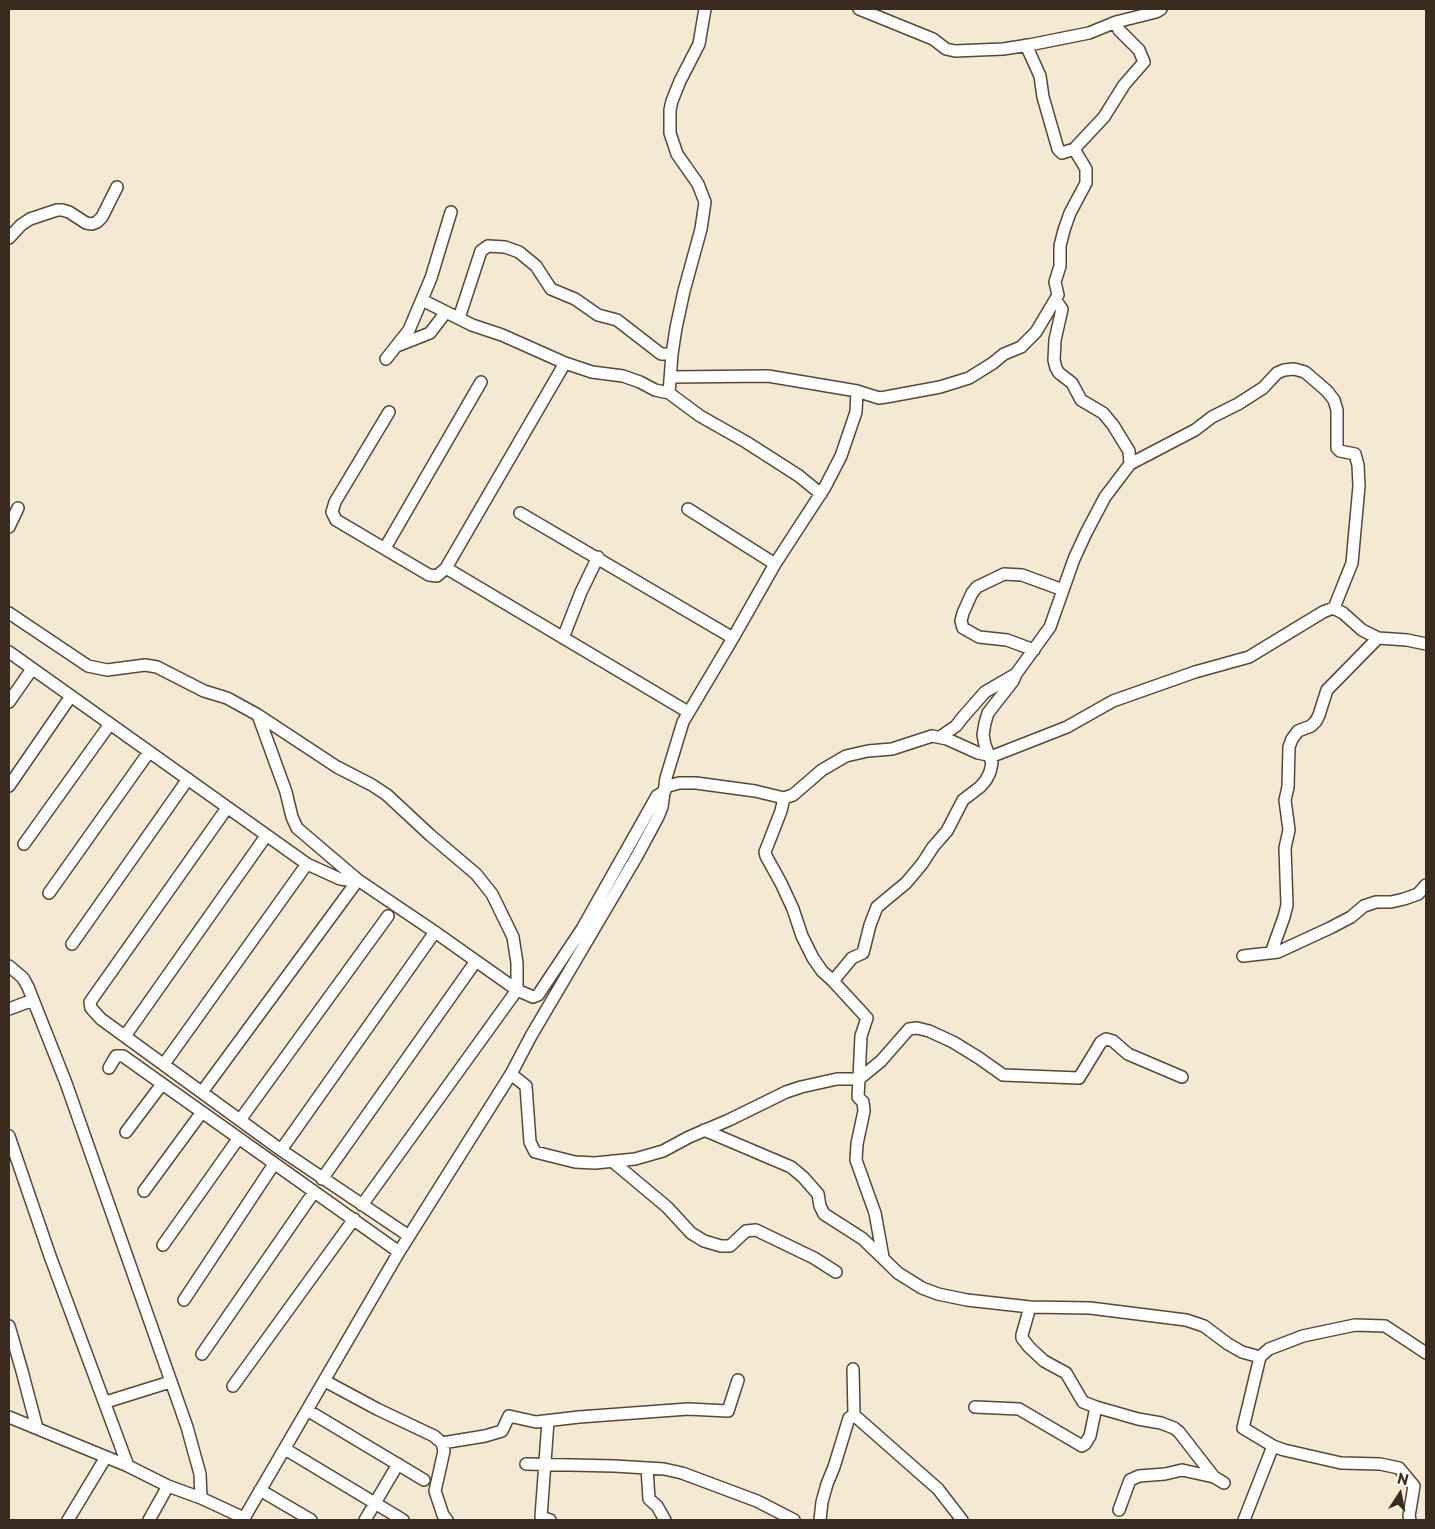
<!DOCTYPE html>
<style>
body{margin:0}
#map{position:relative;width:1435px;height:1529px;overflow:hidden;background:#f4ead3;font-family:"Playpen Sans",sans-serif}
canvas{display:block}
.frame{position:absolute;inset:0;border:10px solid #3b2a1e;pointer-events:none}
.north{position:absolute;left:1375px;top:1469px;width:50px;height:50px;-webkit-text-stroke:4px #fdfcf7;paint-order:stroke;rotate:11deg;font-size:14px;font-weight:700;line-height:20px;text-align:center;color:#3b2a1e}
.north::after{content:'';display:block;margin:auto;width:18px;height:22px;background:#3b2a1e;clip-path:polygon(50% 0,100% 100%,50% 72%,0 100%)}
</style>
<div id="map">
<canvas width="1435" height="1529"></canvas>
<div class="frame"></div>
<div class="north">N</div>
</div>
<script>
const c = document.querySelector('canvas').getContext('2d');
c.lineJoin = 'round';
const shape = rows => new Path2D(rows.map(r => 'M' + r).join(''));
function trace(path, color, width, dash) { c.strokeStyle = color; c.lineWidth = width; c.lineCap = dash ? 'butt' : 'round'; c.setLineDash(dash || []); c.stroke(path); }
const minor = shape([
 [705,9,699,44,680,81,672,101,670,110,670,133,677,154,698,184,705,202,701,229,684,291,676,328,672,354,669,393,700,416,746,442,799,476,821,494],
 [859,9,933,39,946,49,955,51,1003,49,1029,45,1089,33,1116,22,1156,12,1161,9],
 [1026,45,1040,76,1043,97,1058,149,1062,153,1074,149],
 [9,238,21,225,30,219,57,210,62,210,69,212,86,223,92,224,97,222,102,217,117,187],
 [422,300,472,325,502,335,565,363,592,372,623,376,640,382,655,390,669,393],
 [1056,301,1062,309,1055,340,1054,360,1056,368,1059,373,1072,383,1081,400,1103,413,1113,425,1129,451,1130,464],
 [459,318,481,251,488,246,505,247,519,252,536,266,551,289,575,299,598,315,617,320,661,354,672,354],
 [397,346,430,333,446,312],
 [386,359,409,330,431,278,451,212],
 [857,391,879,398,886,397,940,387,969,378,993,363,1004,354,1021,347,1036,332,1058,295,1055,282,1060,266,1060,246,1064,230,1070,213,1086,183,1086,169,1074,149,1104,117,1124,85,1144,62,1139,50,1119,30,1116,22],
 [389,412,335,502,332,512,336,520,429,575,437,576,446,568,565,363],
 [688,509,775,564],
 [520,513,733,638],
 [9,527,18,508],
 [385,548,481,382],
 [446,568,688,712],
 [9,613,88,666,107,670,145,665,157,667,204,691,227,698,258,715,337,767,372,785,387,795,430,835,476,874,492,894,513,937,517,963,517,990,362,1205],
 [563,638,581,592,598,557],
 [1034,650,1007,640,979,637,963,628,961,621,963,613,972,593,977,587,1004,574,1022,575,1063,590],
 [9,652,307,864,340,879,348,880,355,878],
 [9,702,32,669],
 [258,715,286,792,292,817,297,828,358,880,435,932,517,990,533,997,538,995,582,929,657,796,665,791],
 [940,737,956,726,963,717,985,692,1016,674,1050,627,1074,559,1086,533,1105,497,1130,464,1195,430,1212,417,1238,404,1263,388,1277,373,1284,370,1294,369,1305,372,1327,391,1334,400,1337,410,1337,448,1340,451,1355,454,1358,465,1359,486,1352,563,1334,608],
 [9,786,71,696],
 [665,787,679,783,696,783,755,791,784,798,793,795,822,770,846,756,868,751,892,749,932,736,947,739,978,753,993,756,1067,727,1113,701,1195,672,1249,657,1323,612,1333,608,1343,613,1362,630,1378,638,1407,640,1426,644],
 [784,798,781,811,765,852,766,856,781,883,793,909,802,936,813,958,822,971,833,981],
 [227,808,90,1002,91,1008,101,1019,281,1150,409,1236],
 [24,844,110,724],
 [49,893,149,752],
 [72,944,188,779],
 [1271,953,1284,917,1287,905,1285,848,1289,830,1285,800,1288,787,1289,747,1292,739,1298,731,1311,726,1316,721,1319,715,1327,690,1378,638],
 [1243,956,1278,952,1330,928,1351,917,1364,906,1376,902,1391,902,1404,899,1418,894,1426,885],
 [9,966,23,978,28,987,66,1083,187,1427,200,1474,201,1498],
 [9,1009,33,1000],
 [125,1036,266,836],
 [164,1064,307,864],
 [109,1068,116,1056,123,1056,399,1252],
 [511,1074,526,1086,530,1142,535,1152,575,1162,595,1163,635,1159,663,1151,689,1137,729,1120,786,1092,801,1087,837,1079,859,1079,861,1036,867,1018,833,981,852,958,863,953,870,925,877,907,906,883,922,864,933,847,947,831,963,800,980,787,986,780,990,772,992,763,985,745,983,735,985,723,988,713,1013,681,1016,674],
 [202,1092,358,880],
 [240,1120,388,916],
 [704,1130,791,1167,803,1177,818,1194,820,1206,824,1214,863,1239,898,1273,922,1288,938,1294,967,1300,1030,1307,1090,1308,1186,1320,1204,1326,1228,1344,1242,1352,1260,1357,1269,1349,1303,1336,1355,1325,1385,1326,1426,1353],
 [126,1132,162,1084],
 [9,1136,50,1256,128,1466],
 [281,1150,435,932],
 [612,1161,667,1207,691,1233,704,1241,721,1246,730,1246,746,1231,756,1230,814,1258,836,1272],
 [322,1179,476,961],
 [144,1191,202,1112],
 [163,1245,238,1139],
 [883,1257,875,1213,856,1160,857,1144,864,1111,863,1102,858,1097,859,1079,881,1061,909,1029,917,1028,929,1031,953,1042,979,1058,1003,1075,1079,1078,1101,1042,1106,1039,1113,1041,1128,1054,1182,1077],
 [184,1300,274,1164],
 [1030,1307,1022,1335,1022,1338,1029,1347,1044,1361,1066,1373,1083,1402,1096,1407,1138,1419,1161,1423,1174,1428,1179,1432,1214,1477,1224,1483],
 [9,1326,22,1371,37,1428],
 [202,1354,314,1192],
 [1260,1357,1243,1428,1273,1446],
 [853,1369,854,1415,938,1489,962,1520],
 [325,1381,377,1409,434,1436,442,1443,444,1451,435,1491,443,1515,447,1520],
 [233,1386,354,1219],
 [106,1402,170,1382],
 [975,1407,1019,1409,1082,1446,1085,1444,1090,1436,1096,1407],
 [307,1410,424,1480],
 [9,1417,128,1466,168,1486,201,1498,244,1518],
 [548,1421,541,1517,550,1520],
 [442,1443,485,1436,502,1431,509,1416,536,1422,579,1417,688,1409,728,1411,738,1380],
 [285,1449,403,1520],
 [526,1464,614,1466,664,1469,682,1473,757,1501,794,1520],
 [647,1468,649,1499,657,1506,665,1520],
 [260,1490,311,1520],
 [1119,1510,1130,1480,1139,1476,1165,1474,1182,1470,1214,1477],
 [68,1520,106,1457],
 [149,1520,168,1486],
 [243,1520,399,1252,511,1074,531,1036,637,856,658,817,662,807,666,778,683,722,733,638,775,564,825,487,841,456,856,412,857,391,768,376,671,377],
 [365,1520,398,1464],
 [820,1520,822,1502,827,1484,834,1467,849,1418,854,1415],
 [1244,1520,1273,1446,1284,1450,1341,1463,1380,1464,1399,1468,1414,1486,1409,1516,1410,1520]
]);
trace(minor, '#574739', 14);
trace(minor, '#fff', 11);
</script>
